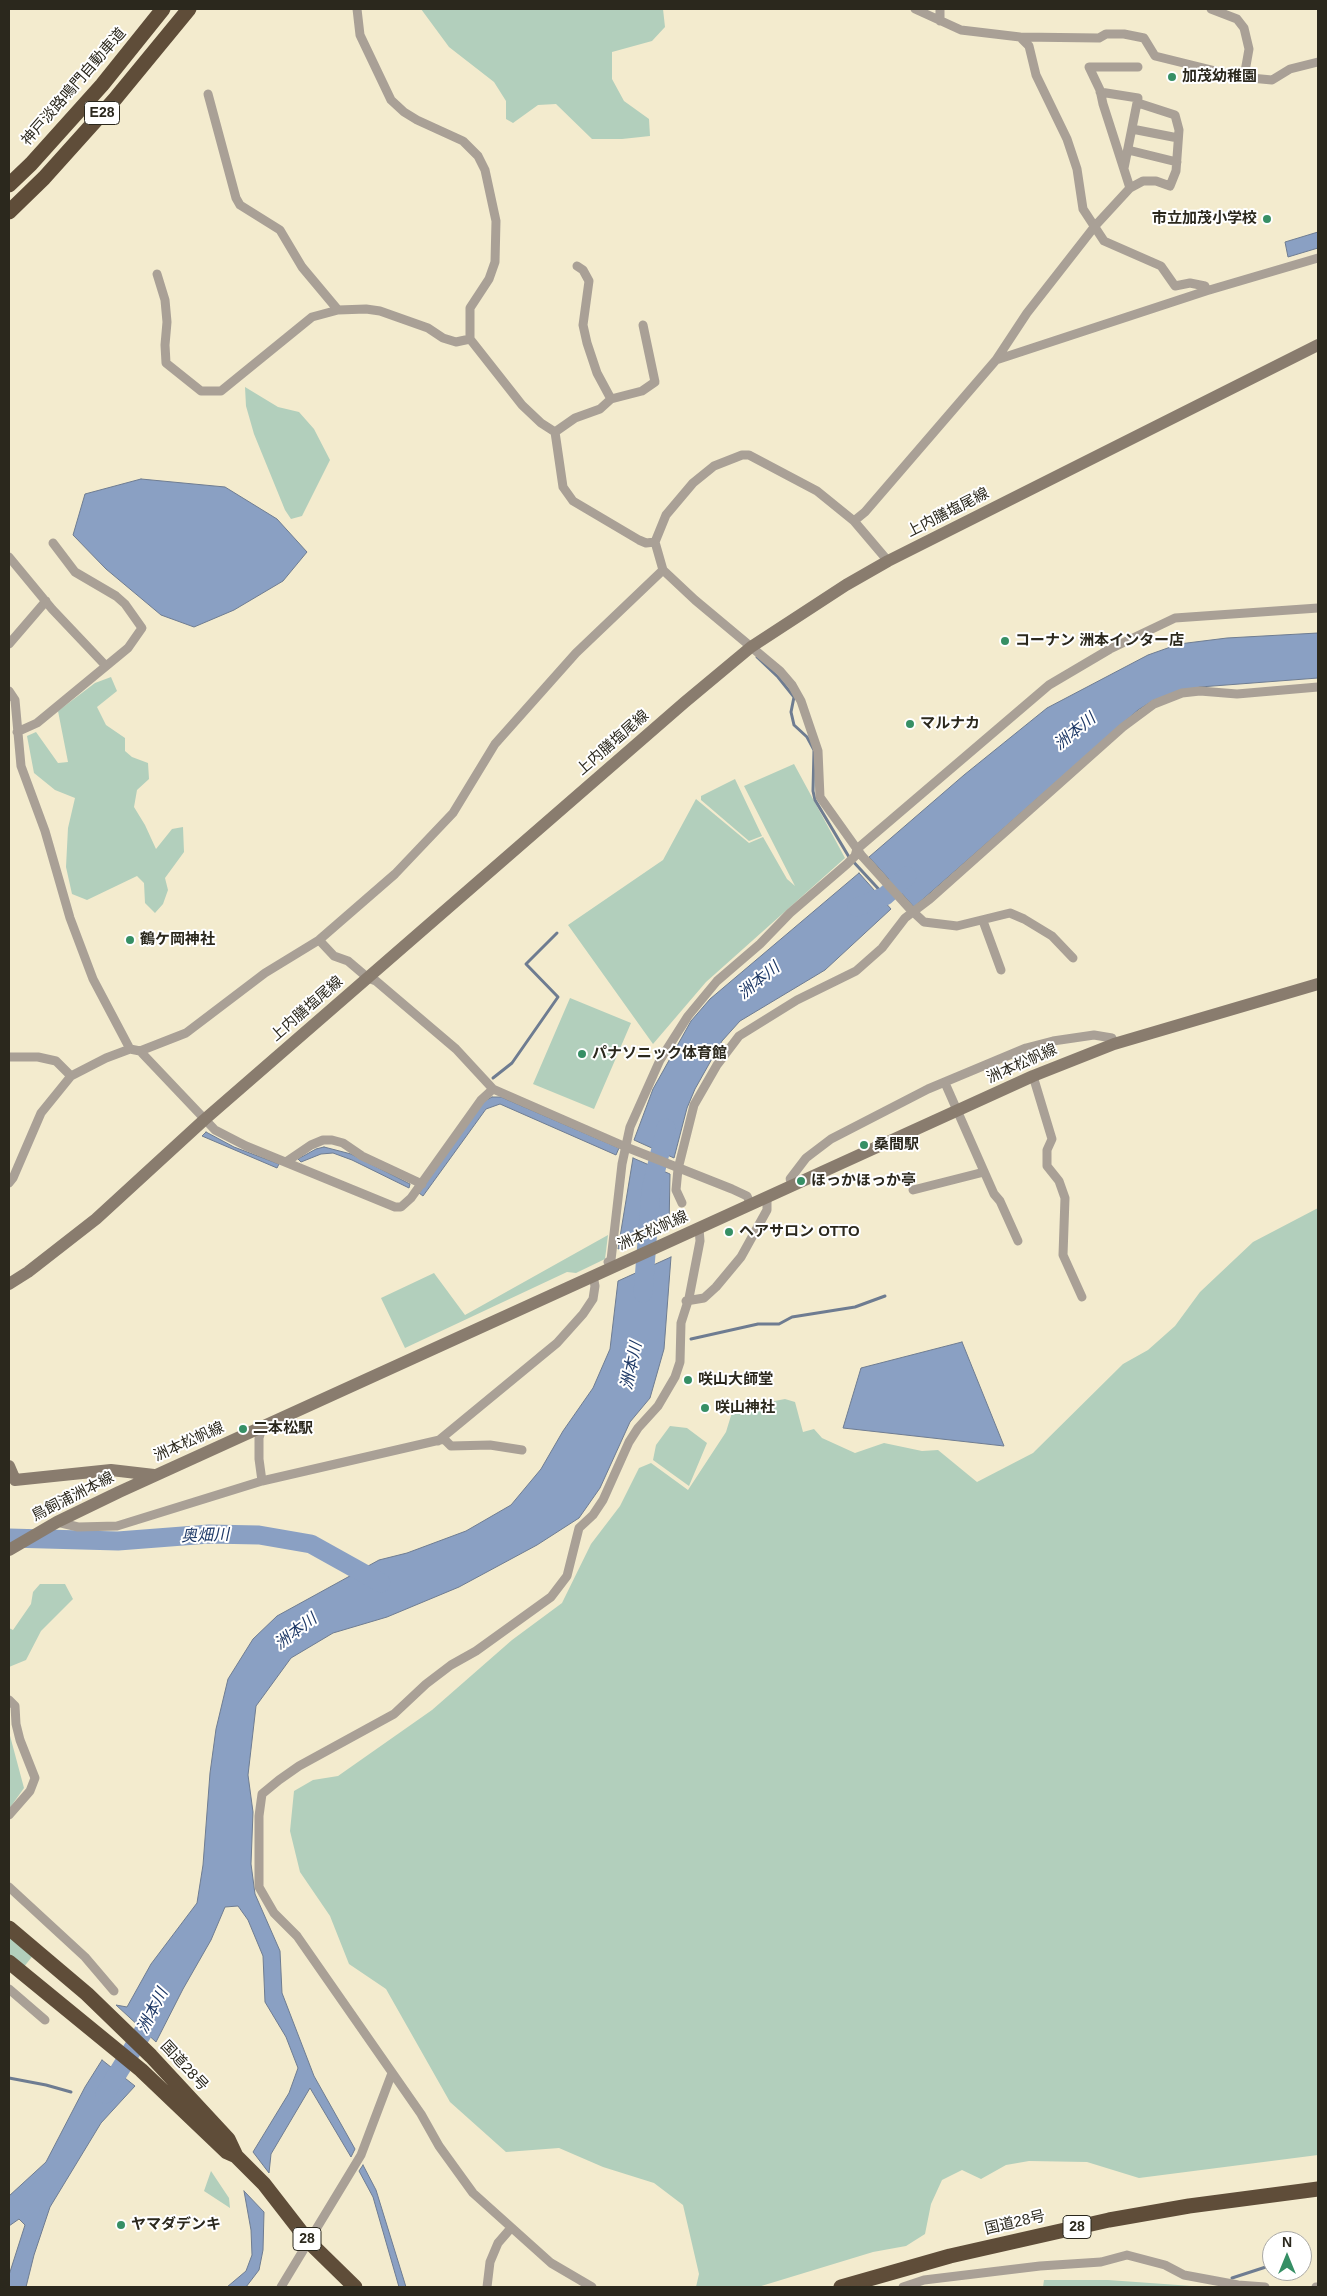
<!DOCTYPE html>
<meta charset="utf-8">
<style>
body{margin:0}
#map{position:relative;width:1327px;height:2296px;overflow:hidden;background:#f3ebce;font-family:Arial,sans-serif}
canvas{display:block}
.frame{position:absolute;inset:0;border:10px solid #2b281d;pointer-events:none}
.north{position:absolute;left:1262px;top:2231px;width:50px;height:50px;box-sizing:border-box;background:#fff;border:1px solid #aaa9a5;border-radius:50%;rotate:0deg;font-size:14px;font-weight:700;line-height:20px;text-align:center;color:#2b281d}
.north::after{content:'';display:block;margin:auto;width:18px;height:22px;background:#368f65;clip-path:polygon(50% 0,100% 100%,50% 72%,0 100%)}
</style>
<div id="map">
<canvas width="1327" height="2296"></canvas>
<div class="frame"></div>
<div class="north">N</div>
</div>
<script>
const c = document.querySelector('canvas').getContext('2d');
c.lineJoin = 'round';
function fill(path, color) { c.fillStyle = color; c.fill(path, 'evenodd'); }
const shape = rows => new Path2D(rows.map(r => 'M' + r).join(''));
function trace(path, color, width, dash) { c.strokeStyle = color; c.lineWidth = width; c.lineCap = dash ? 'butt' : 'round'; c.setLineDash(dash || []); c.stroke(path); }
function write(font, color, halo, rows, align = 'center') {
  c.font = font + ' Arial,"Noto Sans JP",sans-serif'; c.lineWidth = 4; c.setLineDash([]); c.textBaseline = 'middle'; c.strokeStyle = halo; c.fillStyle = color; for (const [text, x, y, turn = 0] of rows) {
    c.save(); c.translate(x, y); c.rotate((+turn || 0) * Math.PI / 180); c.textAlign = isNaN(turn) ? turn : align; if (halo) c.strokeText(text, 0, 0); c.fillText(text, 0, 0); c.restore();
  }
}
const green = shape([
 [421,9,663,9,665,27,652,41,612,52,612,79,624,101,649,119,650,136,622,139,592,139,556,104,538,105,513,123,506,119,506,101,494,82,449,47],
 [245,387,278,407,299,412,314,429,330,460,302,516,291,519,285,510,254,434,246,406],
 [111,677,117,691,97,707,106,725,125,738,125,751,132,757,148,763,149,779,137,790,134,807,145,825,156,849,172,829,183,827,184,852,165,878,168,890,163,904,155,913,145,903,144,883,137,876,87,900,72,894,66,867,68,828,75,798,55,790,34,773,27,736,36,732,58,763,68,762,58,711,95,683],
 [794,764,845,858,706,982,653,1044,568,925,663,860,696,799,749,843,763,837,787,879,795,886,744,786],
 [735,779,762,836,749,841,701,800,701,796],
 [570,998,631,1023,594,1109,533,1084],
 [1318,1208,1318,2155,1139,2178,1087,2162,1029,2161,1006,2165,981,2179,962,2170,942,2180,931,2204,925,2234,906,2246,873,2252,758,2287,696,2287,699,2274,683,2205,654,2183,603,2167,559,2148,506,2152,450,2102,386,1989,349,1964,330,1916,300,1872,290,1831,294,1791,313,1780,338,1776,432,1710,512,1640,562,1603,591,1544,620,1506,639,1468,651,1463,688,1490,726,1432,733,1409,785,1399,795,1402,803,1432,814,1429,822,1438,855,1453,884,1443,922,1451,938,1450,977,1482,1033,1453,1123,1364,1148,1350,1175,1326,1200,1292,1253,1242],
 [608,1235,605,1259,576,1273,567,1272,405,1348,381,1298,434,1273,465,1315],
 [670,1426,687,1428,707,1443,689,1486,653,1460,656,1445],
 [40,1584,65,1584,73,1599,41,1631,26,1660,9,1667,9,1628,13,1630,31,1604,33,1592],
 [9,1732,24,1788,9,1809],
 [9,1932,35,1953,23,1968,9,1956],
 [211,2171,229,2198,230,2208,204,2191],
 [1044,2280,1108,2280,1192,2286,1043,2287]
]);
const water = shape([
 [1318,232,1318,248,1288,257,1285,242,1318,232],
 [141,479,225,487,277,519,307,552,283,581,234,610,194,627,161,615,106,569,73,535,85,494,141,479],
 [1318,633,1318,678,1200,687,1154,700,1138,710,914,907,869,857,964,775,1047,708,1148,655,1179,644,1227,638,1318,633],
 [859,873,891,909,825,970,740,1021,722,1041,695,1089,687,1108,674,1158,634,1140,653,1089,691,1021,710,999,859,873],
 [492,1097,501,1097,619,1148,616,1155,500,1104,486,1109,423,1196,419,1193,483,1102,492,1097],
 [206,1132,234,1147,279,1164,277,1168,202,1136,206,1132],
 [324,1147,351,1154,410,1184,409,1188,352,1160,333,1153,321,1154,301,1162,298,1159,316,1149,324,1147],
 [633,1158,670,1174,669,1228,618,1249,633,1158],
 [671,1257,664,1349,650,1398,630,1422,600,1488,579,1518,537,1545,459,1587,387,1617,333,1633,291,1658,256,1706,248,1775,253,1812,251,1864,255,1894,280,1951,282,1993,314,2076,355,2149,351,2157,310,2088,271,2154,269,2173,253,2152,289,2093,298,2068,286,2037,265,2002,263,1956,248,1920,238,1906,225,1907,211,1940,183,1989,156,2042,116,2005,127,2007,151,1964,197,1903,203,1865,210,1773,216,1729,228,1679,253,1639,277,1616,379,1560,407,1553,466,1531,511,1505,541,1469,563,1431,593,1388,610,1349,618,1281,671,1257],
 [962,1342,1004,1446,843,1428,861,1368,962,1342],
 [102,2060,135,2086,101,2123,50,2207,34,2255,26,2287,9,2287,9,2275,25,2225,19,2219,9,2226,9,2196,46,2162,85,2087,102,2060],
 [363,2165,376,2190,406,2287,399,2287,373,2197,359,2171,363,2165],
 [244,2191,264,2212,263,2250,259,2270,246,2287,227,2287,246,2271,252,2255,251,2230,244,2191]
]);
const stream = shape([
 [757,657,778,677,794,697,791,712,794,725,807,737,814,750,813,791,815,800,849,857,885,896],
 [493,1078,512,1063,558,997,526,964,557,933],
 [691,1339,758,1324,779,1324,792,1317,855,1307,885,1296],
 [9,2078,46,2085,71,2092],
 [1232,2278,1272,2265]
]);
const river = shape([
 [857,907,885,896,907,876],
 [643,1293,651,1190,666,1128],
 [9,1538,118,1541,209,1534,259,1535,311,1544,381,1583],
 [105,2094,156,2011]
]);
const street = shape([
 [357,9,360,35,391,100,404,112,417,120,463,141,478,156,485,170,496,221,495,262,489,279,470,308,470,339,522,405,541,423,555,432,563,487,573,501,639,540,646,543,655,542],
 [915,9,961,30,1020,37,1029,46,1036,75,1067,139,1077,169,1083,209,1104,241,1161,266,1175,286,1190,283,1205,286,1206,291],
 [1211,9,1237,19,1244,28,1249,49,1244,77],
 [940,21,940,9],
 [1020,37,1099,38,1106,34,1124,34,1144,38,1155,56,1240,77,1272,80,1290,69,1318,62],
 [1100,92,1138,98,1124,168],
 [208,94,236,198,240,205,280,230,302,267,338,310],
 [1132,129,1178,138],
 [1128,150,1177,162],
 [1130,188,1103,104,1100,90,1089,67,1138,67],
 [577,266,583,270,589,281,583,325,587,343,597,373,611,399],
 [157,274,165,300,167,322,165,345,166,363,201,391,221,391,312,317,338,310,366,309,380,311,428,328,443,338,456,342,470,339],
 [996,360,1206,291,1318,258],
 [555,432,575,418,600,409,611,399,642,391,655,382,643,325],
 [854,521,865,512,996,360,1027,313,1095,226,1130,188,1143,181,1156,181,1170,186,1176,171,1179,130,1175,115,1138,103],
 [9,557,52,609,106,666],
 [888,561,854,521,817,491,749,455,742,455,714,466,693,483,666,515,655,542,663,570,695,600,780,671,792,685,801,701,818,751,820,797,862,856,910,909,924,922,957,926,1010,913,1024,919,1052,936,1073,958],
 [9,644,46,601],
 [9,691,15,700,21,766,45,831,70,918,93,979,130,1049],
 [17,732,37,723,128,648,142,628,125,604,116,596,75,572,53,543],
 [983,921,1001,970],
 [319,940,334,956,348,961,368,978,376,981,456,1049,493,1089,626,1147,732,1189,747,1196,751,1205],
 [140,1051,186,1033,265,973,319,940,395,874,453,813,495,744,576,653,663,570],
 [9,1057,38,1057,56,1061,71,1076],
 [1033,1076,1052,1139,1047,1150,1047,1166,1059,1181,1065,1198,1063,1255,1082,1297],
 [945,1083,994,1194,1000,1201,1018,1241],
 [286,1162,311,1145,323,1140,332,1140,343,1143,362,1156,422,1184],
 [9,1183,13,1178,41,1113,71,1076,106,1058,130,1049,140,1051,215,1130,246,1146,395,1207,401,1207,411,1198,481,1100,493,1089],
 [793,1186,790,1179,806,1158,831,1139,928,1089,1026,1048,1053,1041,1094,1035,1112,1038,1114,1044],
 [913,1190,984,1172],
 [682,1203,676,1190,678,1169,694,1105,717,1065,739,1036,797,1000,856,971,882,948,905,918,930,899,1123,727,1154,704,1182,693,1200,691,1237,694,1318,687],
 [608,1262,611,1260,622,1164,630,1127,660,1060,688,1016,717,981,760,944,790,913,847,864,855,856,857,849,1049,685,1110,649,1175,618,1318,608],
 [686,1301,704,1298,716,1287,741,1257,767,1210,767,1198],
 [262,1428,259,1438,259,1459,262,1481],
 [438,1441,557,1343,583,1314,593,1299,595,1286,593,1276],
 [57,1522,78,1527,117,1526,262,1481,444,1439,451,1446,490,1445,522,1450],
 [9,1700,15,1706,16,1724,20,1740,35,1778,30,1791,9,1815],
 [9,1887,85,1957,114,1991],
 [9,1989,45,2020],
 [281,2287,361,2155,392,2073],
 [487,2287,490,2262,498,2243,511,2228],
 [592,2287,551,2263,473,2193,439,2146,421,2114,297,1936,274,1913,259,1887,259,1816,262,1794,279,1780,299,1766,394,1714,426,1684,451,1665,476,1651,551,1597,567,1576,579,1528,593,1515,603,1500,629,1442,638,1428,658,1406,675,1377,680,1362,681,1323,689,1298,700,1241,699,1228],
 [903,2287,924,2280,1040,2266,1101,2262,1127,2255,1165,2265,1184,2275,1238,2285,1265,2287],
 [1316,2287,1318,2287]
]);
const secondary = shape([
 [9,1284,28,1272,96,1219,204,1120,685,702,751,647,846,585,888,561,1318,345],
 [9,1466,15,1480,111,1470,154,1475],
 [9,1550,57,1522,119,1492,1033,1076,1114,1044,1318,984]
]);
const highway = shape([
 [9,185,31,164,102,85,163,9],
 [9,212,44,178,115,99,189,9],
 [9,1928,87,1994,151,2056,228,2139,236,2156,264,2184,309,2242,355,2287],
 [9,1962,141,2070,227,2152,236,2156],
 [841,2287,950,2256,1109,2220,1189,2206,1318,2189]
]);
const markers = [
 [1172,77,5,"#368f65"],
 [1267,219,5,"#368f65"],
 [1005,641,5,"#368f65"],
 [910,724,5,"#368f65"],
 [130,940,5,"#368f65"],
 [582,1054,5,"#368f65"],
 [864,1145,5,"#368f65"],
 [801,1181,5,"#368f65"],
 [729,1232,5,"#368f65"],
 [688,1380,5,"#368f65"],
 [705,1408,5,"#368f65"],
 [243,1429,5,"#368f65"],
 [121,2225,5,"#368f65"]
];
const shields = [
 [102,113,35],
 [1077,2227,28],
 [307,2239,28]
];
const shieldNames = [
 ["E28",102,113],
 ["28",1077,2227],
 ["28",307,2239]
];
const poiNames = [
 ["加茂幼稚園",1182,77],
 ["市立加茂小学校",1257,219,"right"],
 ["コーナン 洲本インター店",1015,641],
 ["マルナカ",920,724],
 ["鶴ケ岡神社",140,940],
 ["パナソニック体育館",592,1054],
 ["桑間駅",874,1145],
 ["ほっかほっか亭",811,1181],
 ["ヘアサロン OTTO",739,1232],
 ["咲山大師堂",698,1380],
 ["咲山神社",715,1408],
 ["二本松駅",253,1429],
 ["ヤマダデンキ",131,2225]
];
const streetNames = [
 ["神戸淡路鳴門自動車道",74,87,-49],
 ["上内膳塩尾線",948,513,-27],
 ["上内膳塩尾線",613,743,-41],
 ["上内膳塩尾線",307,1009,-41],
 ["洲本松帆線",1022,1064,-24],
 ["洲本松帆線",653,1231,-24],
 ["洲本松帆線",189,1442,-24],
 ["鳥飼浦洲本線",73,1497,-27],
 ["国道28号",184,2066,47],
 ["国道28号",1015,2223,-13]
];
const waterNames = [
 ["洲本川",1075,732,-39],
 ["洲本川",759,981,-39],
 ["洲本川",632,1366,-78],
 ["奥畑川",205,1536,-2],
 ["洲本川",296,1632,-37],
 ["洲本川",153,2011,-63]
];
fill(green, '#b2cfbc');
fill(water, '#8aa0c3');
trace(water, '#6e7c91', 1);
trace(stream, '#6e7c91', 3);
trace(river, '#8aa0c3', 19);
trace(street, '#a9a096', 9);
trace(secondary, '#897c6e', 12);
trace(highway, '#5f4d39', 15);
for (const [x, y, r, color] of markers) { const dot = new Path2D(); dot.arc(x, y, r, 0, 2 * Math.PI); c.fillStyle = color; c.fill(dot); trace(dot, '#fff', 2); }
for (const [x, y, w] of shields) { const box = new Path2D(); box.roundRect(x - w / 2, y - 11.5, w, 23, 4); c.fillStyle = '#fff'; c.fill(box); trace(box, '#2b281d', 1); }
write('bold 14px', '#2b281d', null, shieldNames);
write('bold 15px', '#2b281d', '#fff', poiNames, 'left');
write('15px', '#2b281d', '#fff', streetNames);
write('italic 16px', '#1d3866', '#fff', waterNames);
</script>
